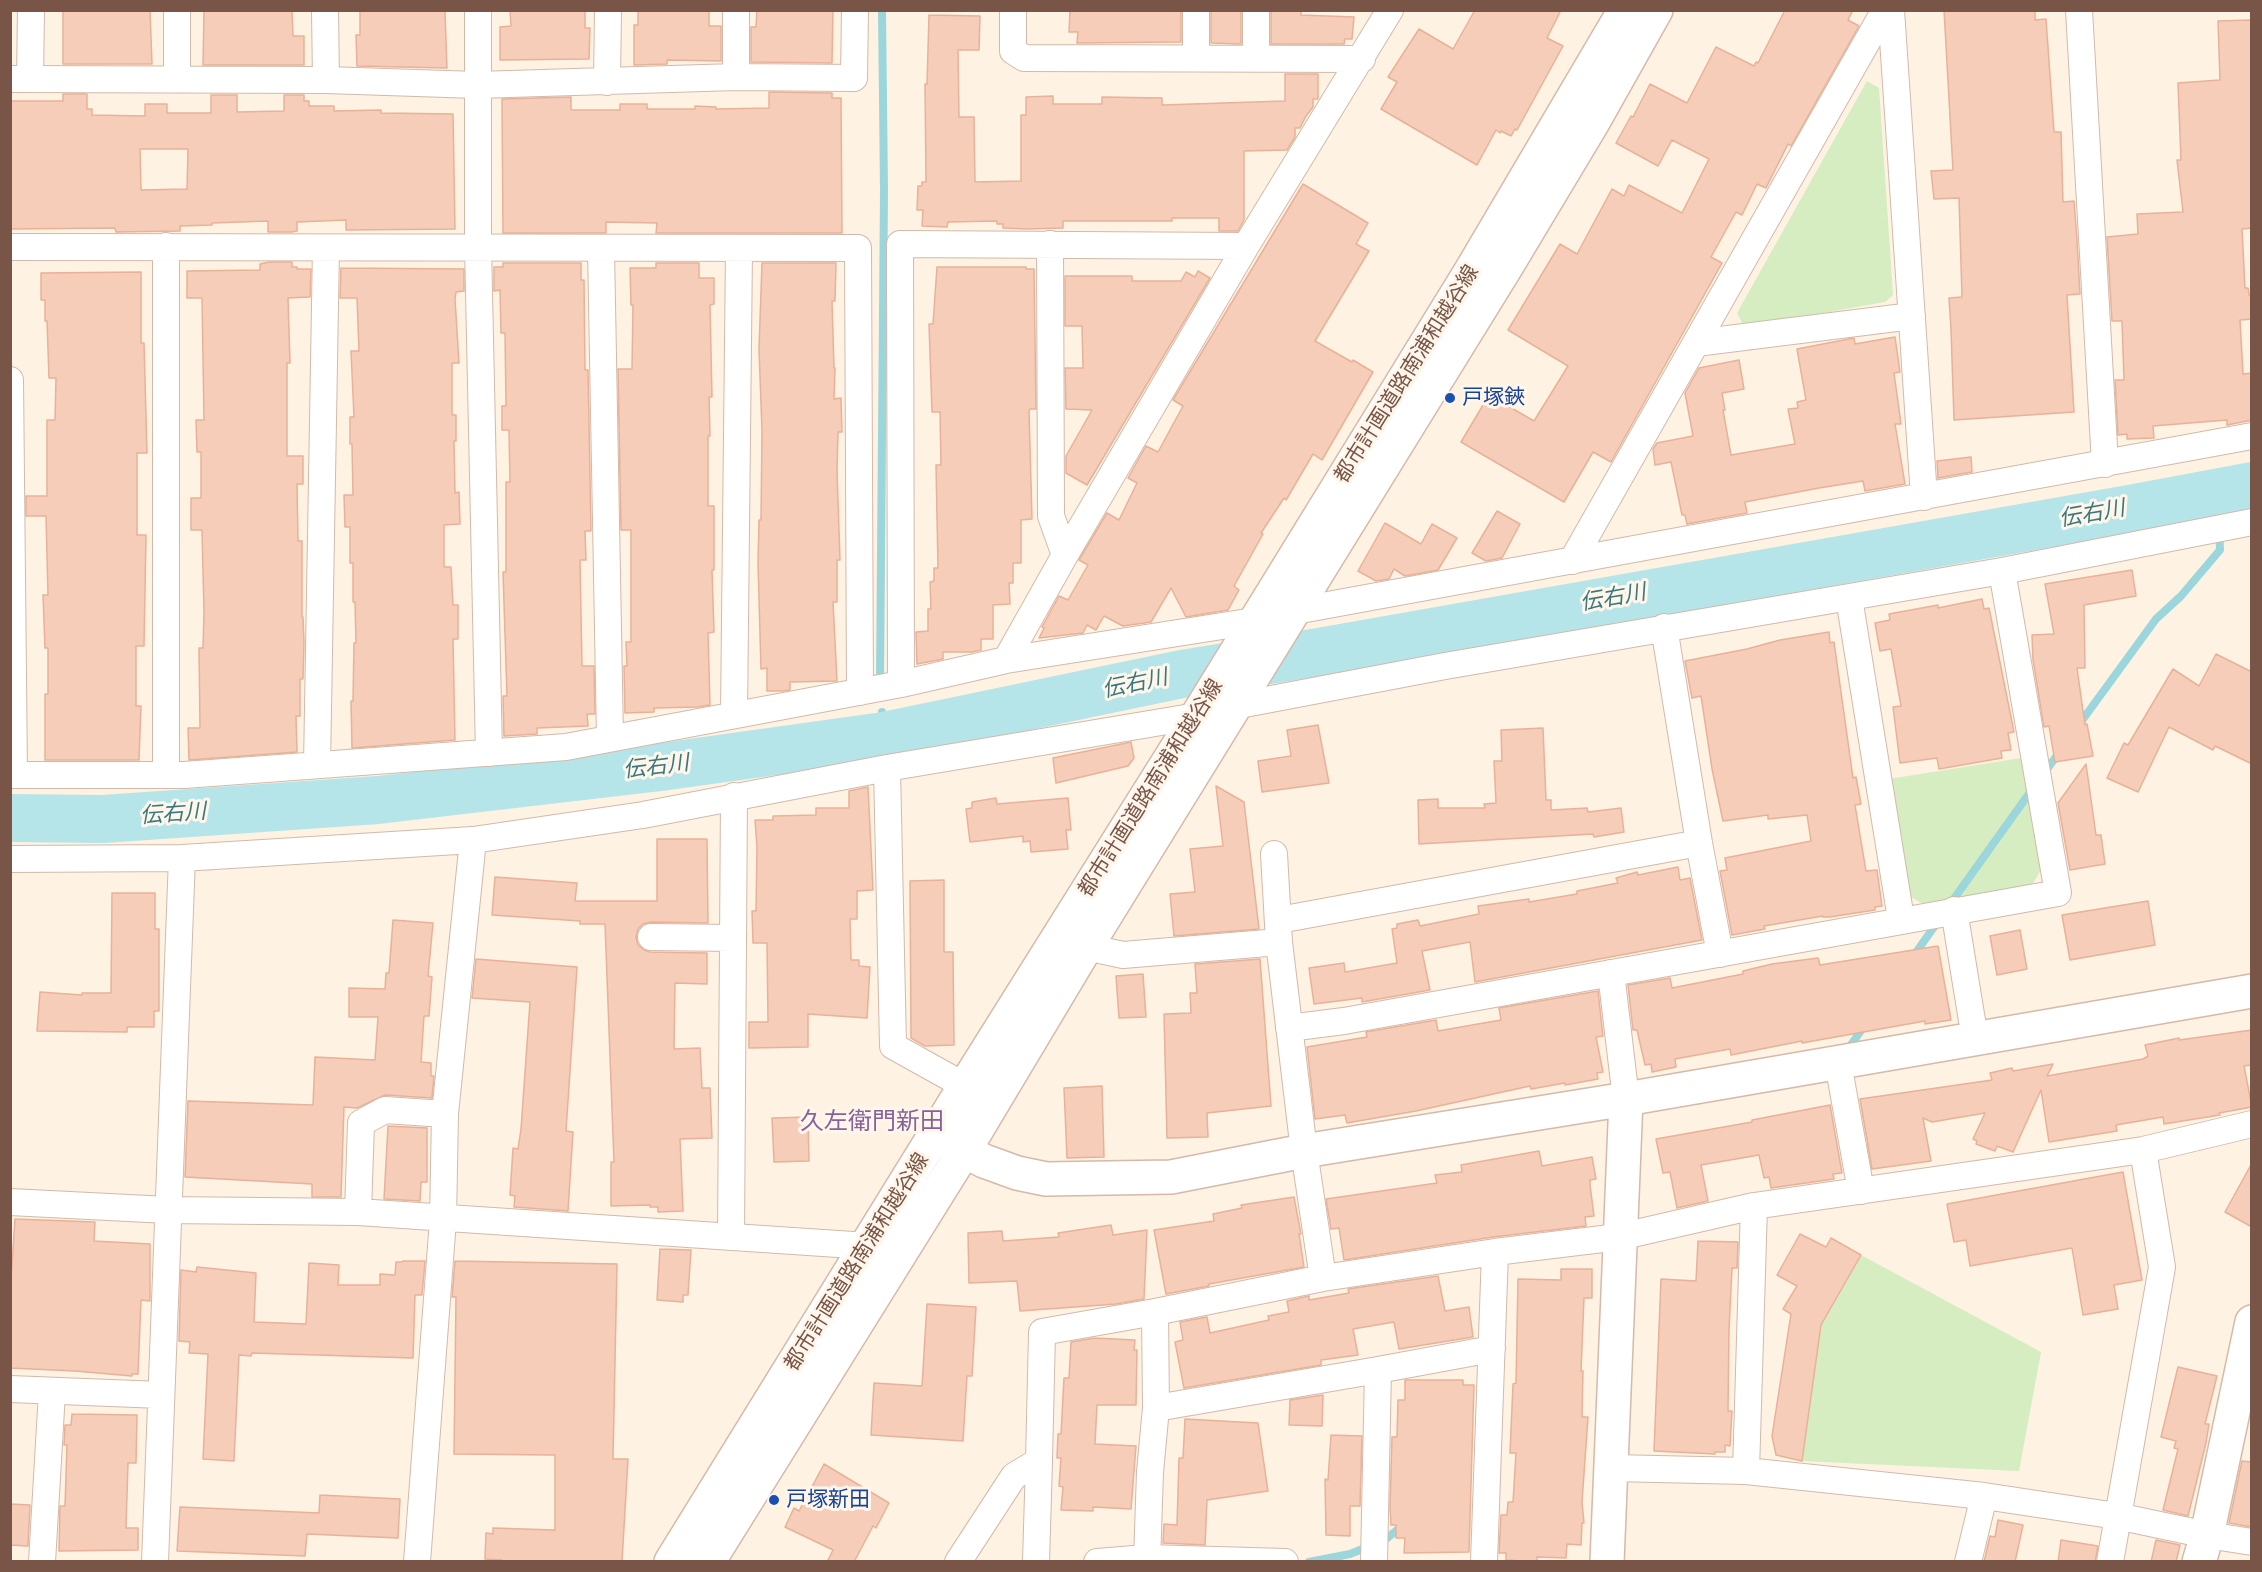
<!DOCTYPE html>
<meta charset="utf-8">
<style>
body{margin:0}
#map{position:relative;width:2262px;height:1572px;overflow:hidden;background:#fef2e3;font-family:"IBM Plex Sans",sans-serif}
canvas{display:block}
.frame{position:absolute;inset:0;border:12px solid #785547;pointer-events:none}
</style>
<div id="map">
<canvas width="2262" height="1572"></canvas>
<div class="frame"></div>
</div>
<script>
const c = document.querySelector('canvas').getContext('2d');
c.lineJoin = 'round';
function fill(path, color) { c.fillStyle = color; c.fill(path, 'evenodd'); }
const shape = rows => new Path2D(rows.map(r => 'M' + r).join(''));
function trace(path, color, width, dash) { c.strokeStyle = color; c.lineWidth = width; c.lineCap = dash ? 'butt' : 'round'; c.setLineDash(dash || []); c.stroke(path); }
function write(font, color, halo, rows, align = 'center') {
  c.font = font + ' "IBM Plex Sans","Noto Sans JP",sans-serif'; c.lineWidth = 6; c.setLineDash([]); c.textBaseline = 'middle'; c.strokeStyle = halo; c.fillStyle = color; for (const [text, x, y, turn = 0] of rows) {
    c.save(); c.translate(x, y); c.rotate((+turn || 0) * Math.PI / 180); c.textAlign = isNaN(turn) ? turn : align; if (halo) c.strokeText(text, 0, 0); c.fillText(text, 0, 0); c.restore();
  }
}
const green = shape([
 [1867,81,1879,88,1893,295,1885,302,1744,327,1737,313],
 [2021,758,2041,870,2030,888,1925,905,1909,896,1889,779],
 [1861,1255,2041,1352,2019,1471,1802,1461,1821,1325]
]);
const stream = shape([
 [880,680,884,191,882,10],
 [882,712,884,736],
 [2078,726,2156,619,2181,596,2220,550,2218,492],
 [2043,775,2060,751],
 [1948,907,2033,788],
 [1912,958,1939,920],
 [1848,1049,1865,1025],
 [1309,1562,1350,1554,1385,1540,1403,1525]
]);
const river = shape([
 [10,818,103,819,378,800,661,767,884,736,1182,674,1319,652,2130,509,2252,486]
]);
const building = shape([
 [63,10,150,10,152,64,63,64,63,10],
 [204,10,292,10,293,36,304,36,304,65,203,65,204,10],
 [360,10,440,10,445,12,447,68,357,66,356,35,360,35,360,10],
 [510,10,585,10,585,28,590,28,589,59,500,60,500,27,511,26,510,10],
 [638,10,709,10,709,26,721,26,721,61,667,60,667,64,634,65,634,25,638,25,638,10],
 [757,10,833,10,832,63,751,62,751,27,756,27,757,10],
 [1070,10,1181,10,1181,42,1077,43,1078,32,1069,32,1070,10],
 [1211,10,1241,10,1241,44,1211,43,1211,10],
 [1271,10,1301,10,1301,15,1354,17,1352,39,1345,39,1344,44,1271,44,1271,10],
 [1475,10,1561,10,1547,38,1563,46,1517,130,1515,129,1511,136,1501,131,1500,133,1496,130,1477,165,1381,109,1397,82,1388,77,1419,29,1453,49,1475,10],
 [1785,10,1853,10,1848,20,1859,26,1791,146,1788,144,1766,188,1757,184,1742,215,1736,212,1711,257,1722,263,1611,462,1593,452,1564,502,1461,442,1489,395,1534,421,1568,366,1508,330,1560,244,1577,254,1612,189,1624,196,1629,185,1682,213,1709,159,1672,140,1658,166,1616,143,1631,116,1633,117,1650,84,1687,103,1716,47,1754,66,1756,62,1758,63,1785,10],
 [1944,10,2035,10,2035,20,2046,19,2054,132,2061,132,2063,202,2074,201,2077,240,2080,294,2067,295,2074,412,1954,420,1951,329,1949,298,1962,297,1959,198,1934,199,1931,171,1953,170,1944,10],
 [929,15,980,16,979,50,958,50,959,117,974,117,975,182,1021,181,1021,115,1026,115,1026,97,1053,96,1053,104,1102,104,1102,97,1162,98,1162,105,1285,101,1285,74,1318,74,1318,99,1313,99,1313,107,1306,116,1300,128,1295,128,1295,137,1287,150,1244,151,1244,220,1238,231,1219,231,1219,218,1172,218,1172,221,1063,221,1063,228,1026,229,1003,228,1003,224,997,224,997,221,948,222,947,227,922,226,923,210,917,210,918,186,922,186,922,182,926,182,925,84,927,84,929,15],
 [2252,20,2252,228,2242,229,2245,288,2248,288,2249,295,2252,295,2252,319,2240,320,2243,374,2252,373,2252,420,2227,425,2227,420,2153,426,2154,438,2127,439,2127,434,2118,435,2115,380,2124,380,2122,321,2112,321,2107,237,2138,234,2137,214,2183,212,2177,160,2181,160,2178,83,2220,80,2218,21,2252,20],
 [769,92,832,93,832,98,841,98,842,233,656,233,657,223,606,222,606,233,503,233,502,99,571,97,571,110,620,110,620,104,647,104,647,109,695,109,695,106,716,107,716,109,769,108,769,92],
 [63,94,87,94,87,109,92,109,92,115,145,116,145,104,167,104,167,113,211,113,211,95,237,95,237,112,284,111,284,95,304,95,304,101,309,101,309,106,334,106,334,111,381,110,381,113,453,114,455,229,346,230,346,220,297,222,297,231,292,232,268,232,268,221,212,223,212,225,180,226,180,231,116,232,115,228,10,229,10,101,63,101,63,94],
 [140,149,188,149,187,189,141,190,140,149],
 [1303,184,1368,223,1356,244,1369,251,1315,341,1352,362,1353,360,1373,372,1322,460,1313,454,1286,500,1284,498,1261,533,1263,534,1234,586,1239,590,1228,610,1186,617,1171,588,1151,622,1123,626,1104,616,1096,630,1087,625,1083,633,1039,638,1044,628,1042,627,1059,596,1068,600,1088,565,1079,560,1107,513,1119,520,1137,483,1128,478,1146,446,1158,452,1183,406,1173,400,1303,184],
 [269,262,292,262,292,267,297,267,297,269,311,269,310,297,288,298,290,363,287,363,287,456,303,456,303,484,297,484,298,541,302,541,302,617,303,617,304,642,303,679,300,679,300,716,296,716,297,752,189,760,188,728,200,728,199,648,203,648,204,612,202,530,191,530,191,498,201,498,201,452,197,452,196,420,204,420,202,298,187,298,187,271,260,270,260,264,269,262],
 [503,263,581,263,581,280,584,280,585,370,588,370,591,531,585,531,586,560,580,560,582,666,594,666,595,714,587,714,588,726,537,728,537,734,504,736,503,696,507,696,503,572,506,572,506,482,510,482,509,430,502,430,502,406,506,406,505,333,501,333,500,290,494,291,494,267,503,267,503,263],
 [656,263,699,263,699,278,714,278,714,304,710,305,712,397,709,397,710,436,708,436,708,506,714,506,714,570,712,570,714,632,708,633,710,705,698,707,654,708,654,712,625,713,624,666,627,666,626,642,631,642,631,530,621,530,618,369,632,369,633,305,631,305,630,268,656,268,656,263],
 [762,263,836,263,835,301,832,301,834,368,835,368,834,399,841,398,842,432,838,432,837,471,840,560,837,560,837,602,833,602,837,681,790,682,790,690,782,691,767,691,767,668,761,669,758,563,759,520,761,520,762,431,759,349,762,263],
 [937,267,1026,267,1026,269,1034,269,1036,409,1030,409,1029,411,1032,519,1021,520,1021,563,1013,563,1013,583,1009,583,1010,604,993,605,993,639,981,639,981,650,972,652,943,652,943,659,917,664,916,632,928,631,928,609,931,609,930,582,934,581,934,568,938,568,936,465,941,465,940,412,932,412,929,324,933,324,937,267],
 [341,268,464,269,464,291,456,292,455,299,459,363,452,363,452,415,456,415,456,441,454,441,455,493,459,492,460,524,444,525,444,567,451,567,453,605,458,605,458,639,453,639,455,740,352,748,351,701,353,701,354,643,356,643,355,602,353,602,353,563,350,563,350,527,345,527,344,495,353,495,352,444,350,444,350,417,354,417,351,351,359,351,357,298,340,298,341,268],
 [1198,271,1210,278,1087,485,1066,473,1066,456,1092,410,1066,409,1065,368,1083,368,1082,326,1065,326,1065,276,1132,276,1132,281,1181,281,1186,272,1195,277,1198,271],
 [141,272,141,343,144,343,147,453,137,453,137,535,146,535,144,646,136,646,136,706,141,706,139,760,45,760,45,694,48,694,48,648,45,648,43,595,48,595,46,516,26,516,26,496,47,496,47,420,55,420,56,378,49,378,47,321,45,321,45,300,41,300,41,273,141,272],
 [1895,337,1900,372,1894,373,1901,424,1895,424,1905,484,1865,491,1863,481,1819,488,1745,502,1747,513,1687,524,1685,515,1682,515,1671,462,1655,465,1653,449,1657,443,1693,436,1685,393,1699,368,1739,360,1744,389,1722,393,1725,410,1723,410,1731,455,1795,444,1788,409,1798,408,1797,402,1806,400,1797,349,1854,338,1855,344,1895,337],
 [1971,457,1972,472,1938,478,1937,461,1971,457],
 [1497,511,1520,524,1502,558,1486,561,1472,553,1497,511],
 [1385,523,1421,544,1432,524,1457,538,1438,570,1405,576,1394,569,1389,579,1376,581,1358,571,1385,523],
 [2132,570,2136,596,2084,605,2085,668,2077,668,2085,725,2087,724,2093,756,2055,762,2049,726,2044,727,2033,660,2032,635,2054,634,2045,584,2132,570],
 [1982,599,1984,609,1989,608,2014,732,2008,733,2011,750,2001,751,2002,758,1939,769,1937,758,1900,763,1893,707,1901,706,1891,649,1880,651,1875,623,1890,620,1889,614,1938,605,1938,608,1982,599],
 [1829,632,1830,643,1834,642,1853,778,1856,777,1861,804,1855,805,1866,871,1877,870,1882,906,1875,907,1875,910,1830,917,1823,917,1823,916,1764,926,1765,929,1732,935,1720,871,1727,870,1725,858,1811,841,1807,815,1768,819,1768,815,1723,821,1712,769,1701,696,1692,698,1685,661,1747,649,1780,640,1829,632],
 [2216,654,2252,672,2252,764,2215,746,2213,750,2169,727,2138,792,2107,778,2124,743,2128,745,2173,669,2199,686,2216,654],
 [1318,725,1329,783,1262,792,1258,761,1291,756,1287,730,1318,725],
 [1543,728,1546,800,1551,800,1551,810,1587,808,1588,812,1621,808,1624,832,1594,837,1593,834,1419,844,1418,800,1438,799,1438,808,1485,808,1484,804,1496,803,1494,761,1502,761,1501,730,1543,728],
 [1131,742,1134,758,1128,766,1056,783,1053,758,1131,742],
 [2086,764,2096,835,2101,835,2105,864,2070,870,2058,803,2086,764],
 [1216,786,1244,802,1259,929,1174,936,1170,894,1195,892,1190,849,1223,846,1216,786],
 [868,787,873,890,857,891,857,919,850,919,851,960,859,960,859,966,870,967,867,1018,808,1014,808,1047,749,1048,749,1022,768,1022,767,943,753,943,752,911,756,911,757,847,755,820,773,820,773,816,816,815,816,808,849,808,849,791,868,787],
 [996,798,997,804,1068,798,1071,830,1066,830,1068,849,1031,852,1030,841,1023,842,1023,836,970,842,966,809,972,808,972,802,996,798],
 [657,839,707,839,708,923,651,922,643,924,638,929,636,937,638,945,644,950,650,952,707,953,707,984,675,983,674,1049,700,1048,702,1088,710,1088,712,1138,680,1139,683,1211,658,1212,658,1207,650,1207,650,1205,611,1206,611,1162,614,1162,605,924,580,924,580,921,492,915,495,877,577,883,575,901,657,901,657,839],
 [1678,867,1680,880,1690,878,1702,940,1475,982,1470,942,1422,951,1430,990,1362,1002,1362,998,1314,1004,1309,968,1344,963,1345,972,1397,963,1392,929,1397,928,1397,924,1418,920,1420,926,1479,914,1478,906,1529,899,1529,902,1577,894,1577,891,1618,883,1616,878,1637,872,1638,875,1678,867],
 [944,880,944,952,953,952,954,1045,925,1046,911,1038,910,881,944,880],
 [112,893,155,893,155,929,159,929,159,1011,154,1011,154,1027,127,1027,127,1032,37,1031,40,992,82,995,82,993,111,993,112,893],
 [2148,901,2155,945,2070,960,2062,915,2148,901],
 [393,920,433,923,428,976,432,977,429,1016,424,1016,421,1062,431,1063,431,1076,434,1076,432,1098,385,1095,357,1108,344,1107,341,1197,312,1197,312,1184,185,1177,188,1101,313,1105,315,1057,375,1060,378,1017,349,1017,349,988,385,989,386,973,389,973,393,920],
 [2020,930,2027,969,1997,975,1990,936,2020,930],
 [1938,946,1951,1020,1925,1024,1925,1021,1802,1043,1802,1041,1731,1055,1730,1049,1675,1059,1676,1067,1652,1072,1651,1064,1645,1065,1637,1030,1633,1030,1628,985,1670,978,1672,988,1743,974,1743,971,1772,964,1818,958,1820,965,1938,946],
 [476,959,577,967,566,1131,573,1132,568,1211,514,1207,515,1196,510,1195,513,1148,518,1149,521,1129,530,1002,472,998,476,959],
 [1260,959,1271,1106,1207,1113,1208,1137,1167,1138,1164,1014,1191,1013,1190,993,1197,993,1195,964,1260,959],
 [1143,974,1146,1017,1119,1018,1116,976,1143,974],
 [1598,991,1603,1036,1596,1037,1603,1072,1597,1073,1598,1079,1565,1085,1565,1083,1531,1089,1530,1086,1416,1111,1347,1123,1345,1115,1315,1119,1307,1047,1367,1037,1366,1032,1436,1020,1438,1031,1501,1020,1499,1008,1598,991],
 [2252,1030,2252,1065,2244,1066,2252,1107,2219,1113,2220,1115,2164,1124,2163,1117,2116,1125,2117,1131,2049,1142,2041,1090,2013,1152,1997,1146,1995,1151,1976,1144,1977,1141,1973,1139,1985,1113,1932,1122,1923,1118,1931,1161,1872,1169,1860,1099,1992,1080,1990,1073,2012,1068,2013,1071,2053,1064,2047,1076,2143,1059,2148,1056,2145,1045,2179,1038,2179,1040,2252,1030],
 [1102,1086,1104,1157,1067,1158,1064,1088,1102,1086],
 [1830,1105,1842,1173,1833,1174,1834,1179,1771,1188,1769,1177,1764,1178,1759,1155,1701,1165,1708,1201,1677,1208,1670,1172,1663,1173,1656,1139,1752,1122,1752,1120,1830,1105],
 [808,1117,809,1161,774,1162,772,1118,808,1117],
 [388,1126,427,1128,427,1182,421,1182,420,1201,384,1199,388,1126],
 [1539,1151,1542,1166,1592,1157,1596,1179,1590,1180,1590,1185,1594,1216,1585,1217,1586,1226,1493,1237,1344,1260,1339,1228,1331,1229,1326,1199,1437,1183,1435,1175,1462,1172,1461,1165,1539,1151],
 [2252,1163,2252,1227,2225,1212,2252,1163],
 [2123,1172,2142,1280,2114,1285,2118,1309,2083,1315,2072,1248,1970,1266,1966,1240,1954,1242,1947,1204,2123,1172],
 [1294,1197,1301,1234,1299,1234,1304,1267,1209,1284,1209,1286,1166,1294,1154,1230,1214,1221,1213,1214,1242,1208,1241,1205,1294,1197],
 [15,1219,95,1222,94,1241,150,1244,150,1301,141,1300,138,1374,132,1374,132,1376,75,1371,10,1368,10,1295,15,1219],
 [1111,1225,1113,1235,1147,1230,1144,1299,1116,1304,1020,1311,1017,1281,969,1283,968,1233,1002,1231,1003,1241,1059,1237,1058,1233,1111,1225],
 [1800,1234,1826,1247,1831,1238,1861,1255,1821,1325,1802,1461,1776,1455,1772,1436,1791,1314,1783,1309,1797,1286,1777,1275,1800,1234],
 [1698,1241,1738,1242,1737,1268,1732,1268,1729,1330,1728,1411,1732,1411,1730,1446,1725,1445,1725,1452,1715,1452,1715,1454,1654,1451,1661,1279,1696,1281,1698,1241],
 [660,1249,691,1250,688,1295,683,1295,683,1302,657,1300,660,1249],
 [403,1261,425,1261,422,1295,415,1295,413,1358,252,1353,251,1356,239,1355,234,1461,203,1459,208,1354,189,1353,190,1342,179,1341,181,1270,196,1272,197,1267,256,1273,254,1322,306,1324,309,1263,339,1265,338,1285,380,1285,380,1274,395,1275,396,1262,402,1262,403,1261],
 [455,1261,617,1264,613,1459,628,1459,622,1562,502,1562,502,1560,485,1559,486,1533,493,1534,493,1528,555,1530,555,1455,454,1454,456,1297,452,1297,455,1261],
 [1561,1269,1592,1269,1592,1298,1584,1298,1581,1371,1583,1371,1582,1417,1588,1417,1582,1502,1584,1523,1582,1523,1581,1545,1567,1544,1566,1558,1537,1557,1537,1562,1506,1560,1506,1553,1499,1553,1501,1515,1507,1515,1508,1502,1513,1502,1516,1453,1510,1453,1513,1384,1516,1383,1518,1279,1561,1280,1561,1269],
 [1438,1276,1445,1311,1469,1307,1473,1337,1399,1349,1394,1322,1353,1329,1358,1355,1321,1360,1321,1365,1184,1388,1175,1342,1183,1340,1180,1322,1207,1317,1210,1333,1269,1320,1268,1316,1289,1312,1287,1301,1309,1296,1309,1300,1349,1293,1348,1289,1438,1276],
 [927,1304,976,1307,972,1376,967,1376,963,1441,871,1435,874,1383,922,1386,927,1304],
 [1095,1338,1135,1340,1134,1350,1137,1350,1136,1405,1097,1405,1095,1444,1136,1446,1131,1509,1093,1507,1093,1511,1061,1510,1063,1487,1059,1486,1061,1458,1057,1458,1058,1434,1061,1434,1064,1378,1069,1378,1071,1342,1095,1338],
 [2178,1367,2217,1376,2205,1424,2209,1424,2206,1443,2188,1516,2163,1510,2178,1449,2174,1448,2176,1441,2161,1437,2178,1367],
 [1405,1380,1463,1380,1463,1385,1474,1385,1469,1552,1404,1553,1405,1538,1396,1538,1396,1525,1391,1525,1390,1507,1392,1437,1397,1437,1398,1400,1405,1400,1405,1380],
 [1323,1395,1322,1426,1289,1425,1290,1400,1323,1395],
 [72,1414,137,1415,136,1463,128,1463,126,1528,138,1528,138,1550,59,1551,60,1506,65,1506,67,1445,64,1445,65,1425,71,1425,72,1414],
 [1185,1419,1258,1423,1268,1491,1207,1500,1205,1545,1163,1543,1164,1524,1177,1525,1179,1458,1183,1458,1185,1419],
 [1331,1435,1362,1436,1360,1506,1350,1506,1350,1536,1326,1535,1325,1479,1328,1480,1331,1435],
 [2242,1461,2252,1462,2252,1527,2229,1523,2242,1461],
 [824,1464,889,1503,876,1528,873,1526,854,1562,827,1562,833,1550,785,1527,794,1508,799,1511,824,1464],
 [320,1495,400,1499,398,1538,307,1534,305,1556,177,1551,180,1507,319,1513,320,1495],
 [10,1504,30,1505,28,1546,10,1545,10,1504],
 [1998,1520,2023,1525,2015,1562,1984,1562,1990,1536,1995,1537,1998,1520],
 [2061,1540,2098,1546,2095,1562,2058,1562,2061,1540],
 [2156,1540,2180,1545,2176,1562,2151,1562,2156,1540]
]);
const street = shape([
 [177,10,177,78],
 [325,10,326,80],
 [478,10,478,246,489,753],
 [1013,10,1013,51,1024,58,1362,59],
 [1196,10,1196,57],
 [1891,10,1924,497],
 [2079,10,2105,464],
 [1256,58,1256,10],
 [736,77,736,10],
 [10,79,326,80,477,85,736,77,854,78,855,10],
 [30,79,31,10],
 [607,82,608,10],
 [1050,244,1051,516,1065,555],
 [10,247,858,248,860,692],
 [601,249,610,738],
 [1696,343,1912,316],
 [10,380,14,775],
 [1572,561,1885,10],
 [1849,598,1901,919],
 [1664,627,1699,843,1720,954],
 [1006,660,1065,555,1246,246,1390,10],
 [901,684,900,244,1246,246],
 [734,715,739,249],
 [317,765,326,248],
 [887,768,893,1046,965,1086],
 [10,775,184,775,566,747,901,684,1006,660,1254,621,1295,611,2252,436],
 [166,775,166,246],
 [1274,854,1279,942,1304,1151,1323,1278],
 [10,859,182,858,473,840,643,815,887,768,1197,716,1234,706,1445,666,2002,571,2252,522],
 [1954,910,1975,1039],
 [1279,920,1699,843],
 [651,937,733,938],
 [1069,941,1086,947,1123,955,1279,942],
 [1611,973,1626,1099],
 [1289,1028,1344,1021,2058,893,2002,571],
 [1838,1063,1861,1191],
 [10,1202,168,1210,358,1212,868,1246],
 [358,1212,361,1123,385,1110,445,1114],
 [731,1237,734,796],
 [1155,1312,1156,1408,1378,1370],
 [10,1389,161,1395],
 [1612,1468,1746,1471,1984,1496,2117,1516,2207,1535,2252,1542],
 [1746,1471,1754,1206],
 [42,1562,52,1392],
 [155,1562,182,858],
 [417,1562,443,1220,445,1114,473,840],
 [958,1562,1014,1476,1039,1461,1042,1332,1155,1312,1323,1278,1495,1252,1619,1237,1754,1206,2143,1150],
 [1036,1562,1039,1461],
 [1097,1562,1147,1558,1285,1562],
 [1147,1562,1150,1472,1156,1408],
 [1374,1562,1378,1370,1492,1349],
 [1484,1562,1495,1252],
 [1968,1562,1984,1496],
 [2110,1562,2162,1267,2143,1150,2252,1124]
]);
const secondary = shape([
 [945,1141,984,1161,1017,1173,1046,1179,1171,1177,1304,1151,1626,1099,2252,991],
 [671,1562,965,1086,1197,716,1471,271,1625,10],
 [708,1562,964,1151,1086,947,1506,267,1593,122,1656,10],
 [1607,1562,1626,1099],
 [2199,1562,2207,1535,2252,1322]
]);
const markers = [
 [1450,398,6,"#1a4fb4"],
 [774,1500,6,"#1a4fb4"]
];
const streetNames = [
 ["都市計画道路南浦和越谷線",1407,374,-58],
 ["都市計画道路南浦和越谷線",1151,788,-58],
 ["都市計画道路南浦和越谷線",857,1262,-58]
];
const transitNames = [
 ["戸塚鋏",1462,398],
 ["戸塚新田",786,1500]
];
const waterNames = [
 ["伝右川",2092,514,-10],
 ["伝右川",1613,598,-10],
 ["伝右川",1135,684,-12],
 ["伝右川",656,767,-7],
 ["伝右川",173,814,-4]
];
const quarterNames = [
 ["久左衛門新田",872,1122]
];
fill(green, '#d5edc0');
trace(stream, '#9bd6dc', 8);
trace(river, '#b6e5e9', 48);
fill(building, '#f5cdb8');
trace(building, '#e9b197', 1.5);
trace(street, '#d2baab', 28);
trace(secondary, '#d6b9a8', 36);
trace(street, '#fff', 26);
trace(secondary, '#fff', 33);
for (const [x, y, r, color] of markers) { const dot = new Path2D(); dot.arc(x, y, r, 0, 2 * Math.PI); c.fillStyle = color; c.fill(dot); trace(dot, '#fff6eb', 2); }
write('21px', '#785547', '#fff6eb', streetNames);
write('21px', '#164399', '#fff6eb', transitNames, 'left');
write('italic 22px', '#3a787e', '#fff6eb', waterNames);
write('24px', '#85629c', '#fff6eb', quarterNames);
</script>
